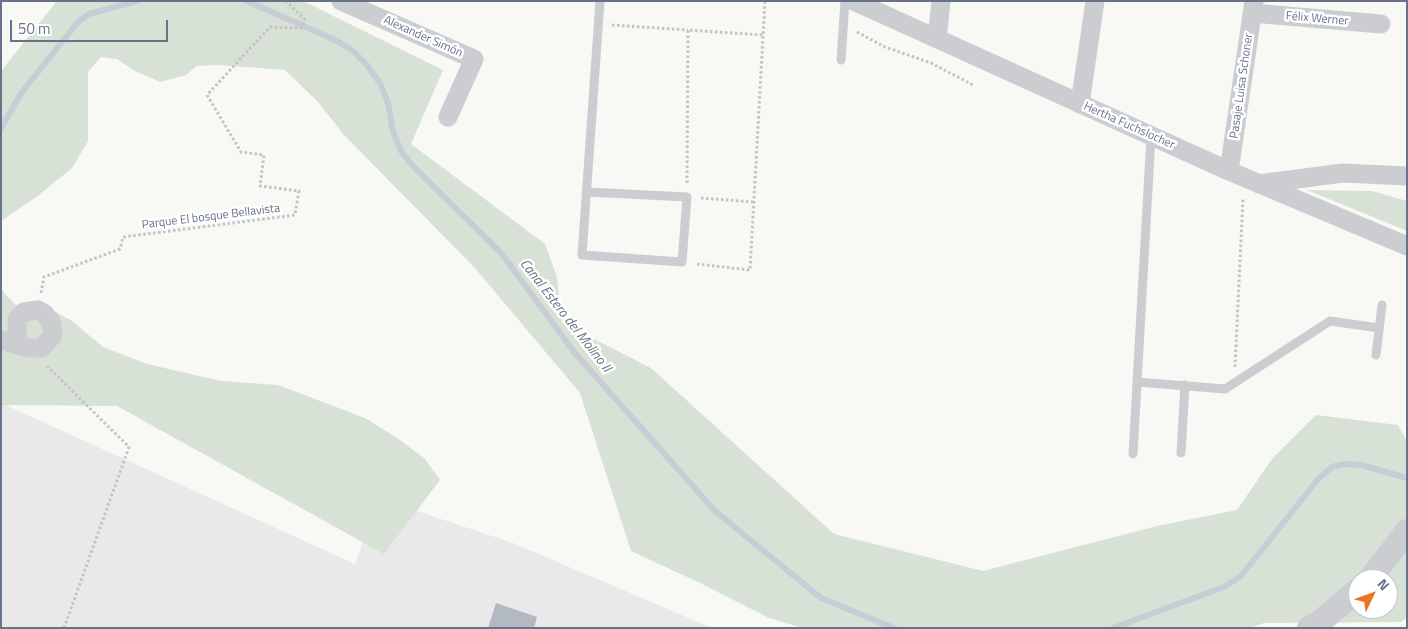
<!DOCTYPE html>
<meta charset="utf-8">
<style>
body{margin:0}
#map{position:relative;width:1408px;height:629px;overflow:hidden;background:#f8f8f5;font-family:"Titillium Web",sans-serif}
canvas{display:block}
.frame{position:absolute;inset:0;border:2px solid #667388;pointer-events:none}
.north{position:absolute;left:1348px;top:569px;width:50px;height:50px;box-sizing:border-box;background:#fff;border:1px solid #c2c7cf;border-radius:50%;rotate:48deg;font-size:14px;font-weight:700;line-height:20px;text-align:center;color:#667388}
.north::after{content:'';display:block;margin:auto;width:18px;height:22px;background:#ec7522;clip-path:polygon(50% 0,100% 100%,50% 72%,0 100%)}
.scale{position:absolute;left:10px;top:20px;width:158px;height:22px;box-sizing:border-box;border:2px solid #667388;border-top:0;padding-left:6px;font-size:15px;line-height:18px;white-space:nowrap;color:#667388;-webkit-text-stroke:4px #fff;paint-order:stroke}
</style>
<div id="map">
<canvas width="1408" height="629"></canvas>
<div class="frame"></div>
<div class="north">N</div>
<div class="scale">50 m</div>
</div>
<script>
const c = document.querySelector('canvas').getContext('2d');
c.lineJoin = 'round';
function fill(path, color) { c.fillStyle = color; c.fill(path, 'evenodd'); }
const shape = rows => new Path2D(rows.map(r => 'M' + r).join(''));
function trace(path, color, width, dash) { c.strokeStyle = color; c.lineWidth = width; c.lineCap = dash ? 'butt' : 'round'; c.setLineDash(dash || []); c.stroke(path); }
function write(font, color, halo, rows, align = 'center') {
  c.font = font + ' "Titillium Web",sans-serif'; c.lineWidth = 5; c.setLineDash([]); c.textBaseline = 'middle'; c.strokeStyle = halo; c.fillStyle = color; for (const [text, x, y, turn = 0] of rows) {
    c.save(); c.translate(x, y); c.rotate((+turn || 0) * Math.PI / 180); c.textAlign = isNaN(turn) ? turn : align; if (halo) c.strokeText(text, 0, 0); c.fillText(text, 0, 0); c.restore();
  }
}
const built = shape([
 [1,403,355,564,378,498,513,543,712,628,1,628]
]);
const green = shape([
 [57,1,303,1,443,70,411,144,545,244,557,277,562,323,651,368,834,534,983,571,1157,526,1237,510,1272,459,1316,415,1398,425,1407,441,1407,618,1401,622,1264,623,1250,628,803,628,769,618,698,582,631,551,580,393,475,268,345,136,318,102,285,70,218,65,197,66,186,75,160,82,135,71,117,59,101,57,88,72,88,141,72,168,39,195,1,221,1,71],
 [1358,579,1388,579,1388,609,1358,609],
 [1307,190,1372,191,1407,201,1407,231],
 [1,287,4,293,16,305,56,312,72,321,103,347,147,364,221,381,278,385,365,418,400,440,425,459,440,480,384,554,117,406,1,405]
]);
const stream = shape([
 [247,1,335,40,352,50,366,64,380,83,388,103,393,132,401,151,412,165,502,254,574,352,715,511,821,598,894,628],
 [1,128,22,92,78,22,89,14,137,1],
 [1113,628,1224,587,1241,576,1319,478,1332,467,1345,464,1361,465,1407,478]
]);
const building = shape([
 [496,603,537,617,534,628,488,628]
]);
const path = shape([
 [612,25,688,30],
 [857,32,885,47,931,63,973,85],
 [687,183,688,30,763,35],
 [701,198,753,202],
 [697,264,750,270,765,1],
 [41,293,44,277,120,249,123,237,295,215,299,191,260,186,264,155,241,152,207,95,270,27,301,28,305,20,286,1],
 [47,366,129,447,64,628],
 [1235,367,1243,198]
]);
const service = shape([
 [841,60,845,1],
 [587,192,687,197,682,262,582,255,600,1],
 [1376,355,1382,305],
 [1137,382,1225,389,1330,321,1379,328],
 [1181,453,1185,385],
 [1133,454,1151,136]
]);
const minor = shape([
 [341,1,474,59,448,117],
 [854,1,1229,171,1407,246],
 [1252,13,1381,24],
 [937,39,941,1],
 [1080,104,1095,1],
 [1229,171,1254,1],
 [1259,184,1343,173,1407,176],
 [1,340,29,348,42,348,53,335,51,322,45,314,38,310,24,312,17,319,17,336,10,343]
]);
const tertiary = shape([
 [1370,579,1407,531],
 [1309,628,1321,621,1358,590]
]);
const streetNames = [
 ["Félix Werner",1317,19,5],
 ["Alexander Simón",423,37,24],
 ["Pasaje Luisa Schoner",1242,86,-82],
 ["Hertha Fuchslocher",1129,126,24],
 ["Parque El bosque Bellavista",211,217,-7]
];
const waterNames = [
 ["Canal Estero del Molino II",565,316,52]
];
fill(built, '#e9e9e9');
fill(green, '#d8e1d6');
trace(stream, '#c6cdd4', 6);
fill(building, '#b3b9c0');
trace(path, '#c2c3c6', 3, [2.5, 2.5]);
trace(service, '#cbcdd1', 9);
trace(minor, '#cbcdd1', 19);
trace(tertiary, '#cbcdd1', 24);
write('12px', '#667388', '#fff', streetNames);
write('italic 14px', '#627483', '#fff', waterNames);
</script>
